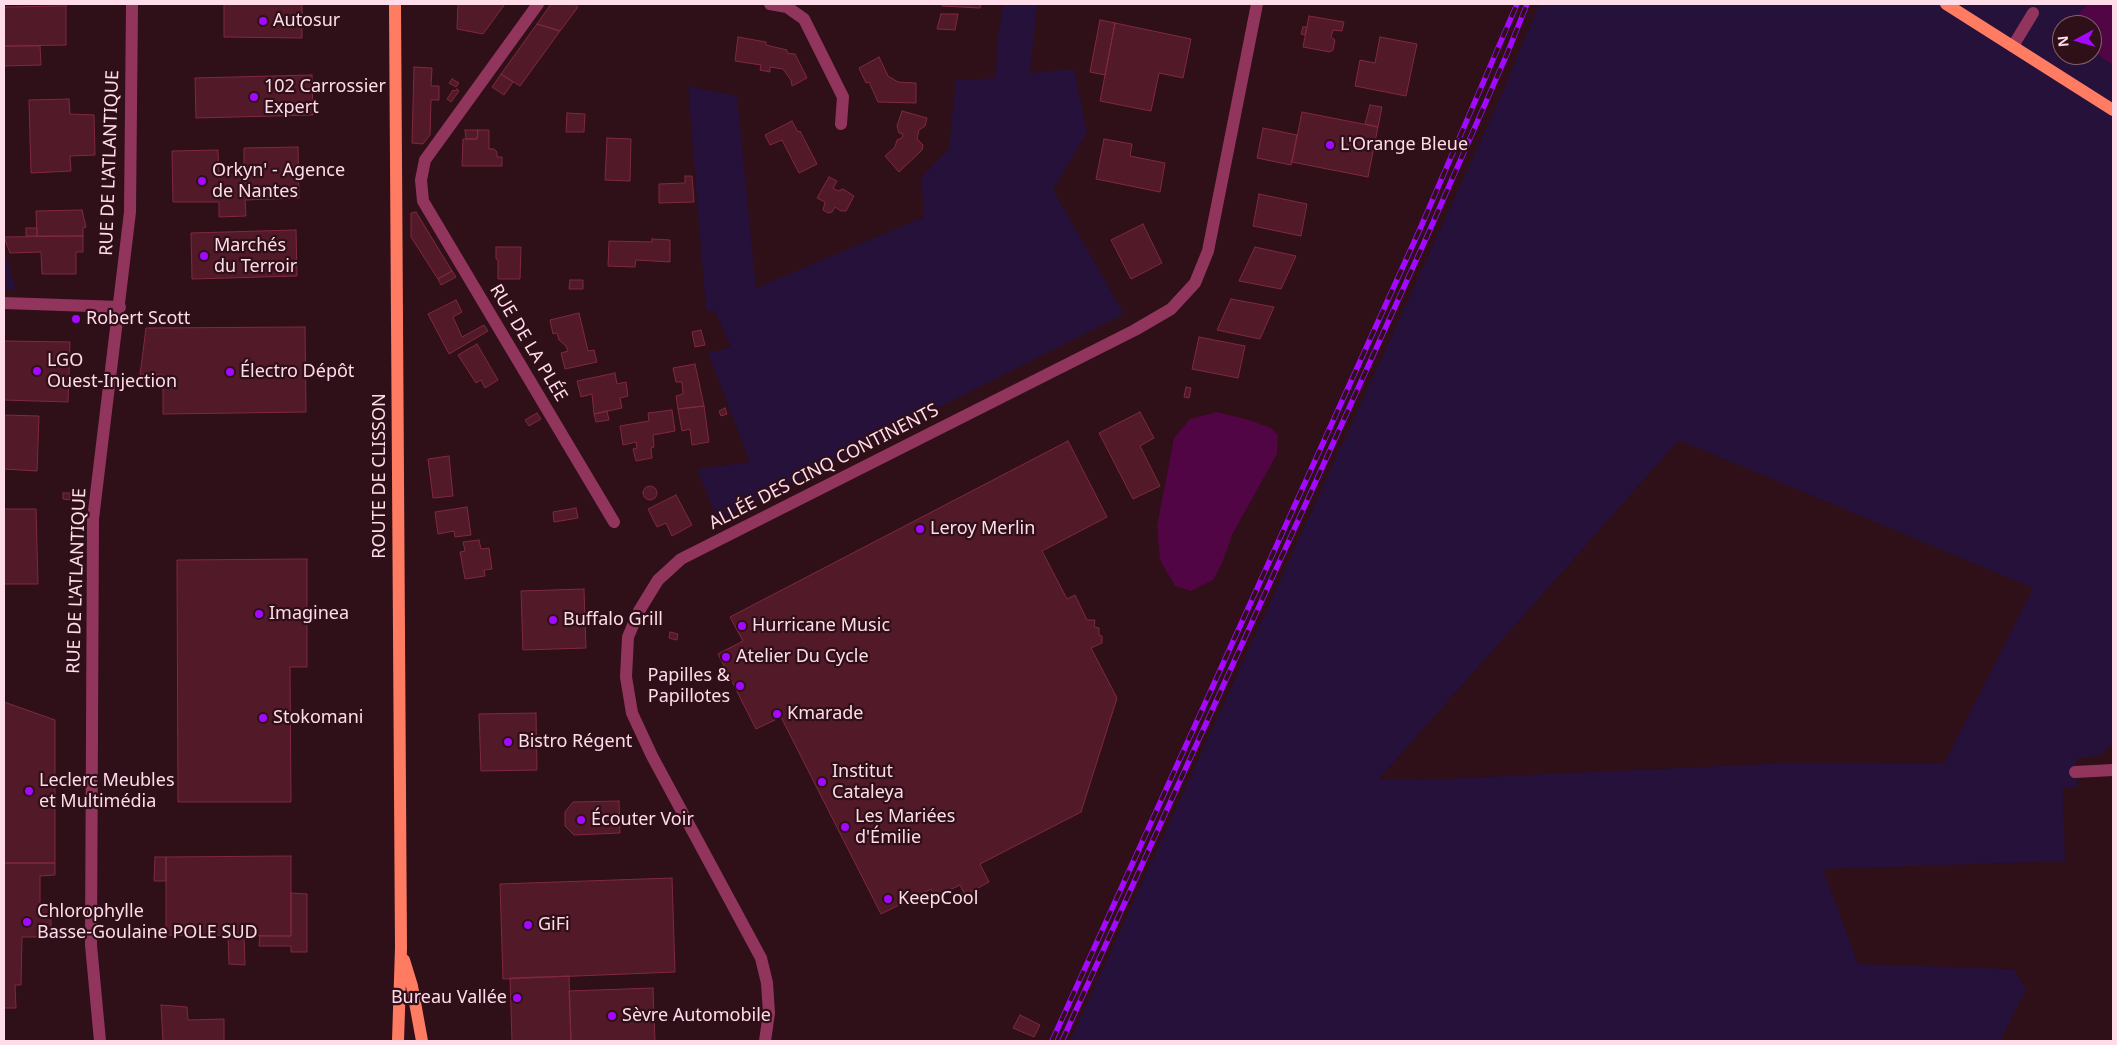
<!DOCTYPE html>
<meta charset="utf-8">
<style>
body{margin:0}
#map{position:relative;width:2117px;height:1045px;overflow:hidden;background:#2f0f18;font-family:"Noto Sans",sans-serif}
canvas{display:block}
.frame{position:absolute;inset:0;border:5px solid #ffdce9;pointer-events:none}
.north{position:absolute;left:2052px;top:15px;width:50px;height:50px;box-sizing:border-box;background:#2f0f18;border:1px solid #82616c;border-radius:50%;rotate:264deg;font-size:14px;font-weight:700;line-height:20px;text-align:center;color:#ffdce9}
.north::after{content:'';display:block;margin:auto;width:18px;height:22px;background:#a408ff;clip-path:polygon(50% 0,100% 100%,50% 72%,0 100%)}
</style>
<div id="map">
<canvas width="2117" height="1045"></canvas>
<div class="frame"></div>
<div class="north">N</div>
</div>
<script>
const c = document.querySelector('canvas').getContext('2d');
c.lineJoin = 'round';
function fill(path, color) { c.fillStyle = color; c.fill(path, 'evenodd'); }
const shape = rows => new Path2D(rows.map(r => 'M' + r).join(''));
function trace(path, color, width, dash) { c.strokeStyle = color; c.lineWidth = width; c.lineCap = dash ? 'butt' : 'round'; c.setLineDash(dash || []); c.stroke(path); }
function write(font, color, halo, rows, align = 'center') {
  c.font = font + ' "Noto Sans",sans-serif'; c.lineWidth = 4.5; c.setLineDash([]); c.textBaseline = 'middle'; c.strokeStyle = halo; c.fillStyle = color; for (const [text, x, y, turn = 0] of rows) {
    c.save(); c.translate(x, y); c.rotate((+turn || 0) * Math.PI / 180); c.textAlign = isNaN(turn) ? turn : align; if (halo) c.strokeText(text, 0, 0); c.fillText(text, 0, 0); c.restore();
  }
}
const green = shape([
 [1003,4,1037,4,1030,73,1074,69,1087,132,1053,190,1124,314,868,443,718,521,697,469,750,462,708,353,731,347,715,311,706,310,688,86,737,96,756,288,924,217,921,178,949,148,956,80,996,78,997,44],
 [1539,4,2113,4,2113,743,2101,755,2076,759,2077,787,2063,788,2065,861,1823,869,1858,964,2014,969,2026,990,2000,1041,1070,1041,1497,105],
 [2062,25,2092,25,2092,55,2062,55],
 [1679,440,2033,588,1944,764,1788,763,1417,780,1378,780],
 [4,250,16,289,4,289]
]);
const water = shape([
 [2088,4,2113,4,2113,65,2092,50,2092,25,2075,25,2078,15],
 [1217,412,1249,420,1271,428,1278,435,1277,454,1233,533,1222,563,1213,580,1191,591,1175,586,1160,560,1157,526,1174,438,1190,419]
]);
const building = shape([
 [224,4,302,4,302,38,224,37,224,4],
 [458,4,505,4,483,34,457,29,458,4],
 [551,4,574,4,578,7,560,31,537,24,551,4],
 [942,4,981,4,980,8,942,6,942,4],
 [66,6,66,45,4,46,4,7,66,6],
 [941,14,958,14,955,30,937,29,941,14],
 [1309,16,1344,22,1342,31,1333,30,1331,37,1335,40,1333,50,1330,52,1303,47,1309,16],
 [1100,20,1115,23,1105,75,1090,72,1100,20],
 [1115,23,1191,39,1183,78,1159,73,1151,111,1100,101,1115,23],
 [537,24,560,31,520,86,501,74,537,24],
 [1303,27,1307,27,1305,35,1301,34,1303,27],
 [738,37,766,42,766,45,787,50,787,53,795,54,807,78,792,86,791,80,783,69,770,67,770,72,760,70,761,65,735,61,738,37],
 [1380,37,1417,44,1406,96,1355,86,1360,60,1375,63,1380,37],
 [4,46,40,46,41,65,4,66,4,46],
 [879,57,888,76,898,82,916,83,916,103,878,102,869,82,866,83,859,68,879,57],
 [414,67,432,68,431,86,439,86,439,100,431,100,430,135,423,144,412,143,414,67],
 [501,74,513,82,504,95,492,87,501,74],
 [312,75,313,115,196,118,195,78,312,75],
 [452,79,459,83,456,87,449,83,452,79],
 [457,89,459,91,451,102,447,99,453,90,455,91,457,89],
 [69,99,70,114,94,115,95,155,70,156,71,171,31,173,29,100,69,99],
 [1370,105,1382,107,1378,127,1365,124,1370,105],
 [902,111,927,118,925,126,919,130,917,139,923,145,922,150,899,172,885,156,895,147,897,140,902,138,903,134,899,133,897,126,902,111],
 [1302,112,1378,127,1368,177,1292,162,1302,112],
 [567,113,585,114,584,132,566,132,567,113],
 [792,121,798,132,800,131,817,164,799,173,782,140,770,145,765,135,792,121],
 [1263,128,1297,135,1291,165,1257,158,1263,128],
 [465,130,478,130,477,139,466,139,465,130],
 [478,130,489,130,489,149,494,149,497,152,497,157,502,157,502,166,462,166,463,139,477,139,478,130],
 [607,138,631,139,630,181,605,180,607,138],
 [1104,139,1132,144,1130,156,1165,163,1160,192,1096,179,1104,139],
 [298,147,299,198,245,200,246,216,219,217,219,202,173,202,172,151,218,150,219,174,244,174,244,148,298,147],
 [685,176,692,176,694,202,659,203,659,184,685,183,685,176],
 [829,177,837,181,833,188,838,191,843,189,854,196,846,211,841,211,835,207,832,212,828,213,823,210,825,202,817,198,829,177],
 [1259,194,1307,204,1301,236,1253,226,1259,194],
 [82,210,86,227,83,228,83,236,37,236,36,211,82,210],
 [416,212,452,271,438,279,411,237,411,213,416,212],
 [1143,224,1162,263,1131,279,1111,240,1143,224],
 [26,228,37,228,37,236,26,236,26,228],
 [296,230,297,276,192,279,191,233,296,230],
 [83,236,83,252,76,252,76,274,42,274,41,252,10,253,4,237,83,236],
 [652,239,670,240,670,262,636,260,635,267,608,266,609,241,652,242,652,239],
 [496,247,521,247,520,279,498,279,498,260,496,259,496,247],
 [1255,247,1296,256,1281,289,1239,281,1255,247],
 [452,271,456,277,441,285,438,279,452,271],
 [570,280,583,280,583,289,569,289,570,280],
 [1231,299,1274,307,1260,339,1217,330,1231,299],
 [456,300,462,312,453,317,462,337,484,325,488,331,449,354,428,314,456,300],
 [579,313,588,351,594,350,597,362,565,369,561,353,568,351,566,346,559,340,557,333,553,334,550,320,579,313],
 [305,327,306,412,163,414,163,375,140,375,146,328,305,327],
 [701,330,705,345,695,347,692,332,701,330],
 [1199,337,1245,346,1238,378,1192,369,1199,337],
 [4,341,70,342,68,402,4,400,4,341],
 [477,344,498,380,485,388,481,380,476,383,458,355,477,344],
 [695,364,704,406,678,409,676,396,683,394,682,382,676,382,673,368,695,364],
 [615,373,617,384,626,382,628,396,620,398,622,408,594,414,592,394,581,397,577,381,615,373],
 [1186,387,1191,388,1189,398,1184,397,1186,387],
 [704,406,709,442,692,445,690,429,682,431,678,409,704,406],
 [725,408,727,414,721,416,719,411,725,408],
 [672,410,675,431,653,435,654,447,651,448,652,458,636,461,633,449,637,448,636,442,623,445,620,426,649,421,648,413,672,410],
 [607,411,609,420,596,422,594,414,607,411],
 [1140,412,1154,438,1140,446,1160,486,1133,499,1099,433,1140,412],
 [537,413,541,419,529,426,525,420,537,413],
 [4,415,39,416,37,471,4,469,4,415],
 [1068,441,1107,517,1042,551,1067,599,1075,595,1087,620,1095,620,1094,627,1099,628,1099,635,1102,636,1102,643,1091,648,1117,698,1081,812,980,864,989,882,965,895,960,885,935,897,931,889,881,914,781,717,756,729,718,654,743,641,730,617,1068,441],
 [449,456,453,496,433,498,428,459,449,456],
 '643 493a7 7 0 1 1 14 0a7 7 0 1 1-14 0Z',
 [63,493,70,493,70,500,63,499,63,493],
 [676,495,692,525,672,536,666,523,657,527,648,509,676,495],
 [467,507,471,535,455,537,454,531,438,534,435,512,467,507],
 [576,508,578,518,554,522,553,512,576,508],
 [4,509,36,509,38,584,4,584,4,509],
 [479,540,481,549,489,548,492,569,484,570,485,576,465,579,460,552,465,551,463,542,479,540],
 [307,559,307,667,290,667,291,802,178,802,177,560,307,559],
 [584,589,586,648,523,650,521,591,584,589],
 [670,632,678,634,677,640,669,638,670,632],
 [4,702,55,720,55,863,4,863,4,702],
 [536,713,537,770,481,771,479,714,536,713],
 [619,801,620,833,574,835,565,826,565,812,573,802,619,801],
 [291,856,291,936,166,935,166,857,291,856],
 [155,857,166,857,166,881,154,881,155,857],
 [4,863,55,863,55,875,40,876,40,905,51,906,51,937,22,937,21,985,15,985,16,1008,4,1008,4,863],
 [672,878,675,972,503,979,500,884,672,878],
 [291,893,307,894,307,952,291,952,291,946,259,946,260,936,291,936,291,893],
 [228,936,244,936,245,965,229,964,228,936],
 [569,976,571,1041,512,1041,510,978,569,976],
 [653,988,655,1041,571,1041,569,991,653,988],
 [161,1005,187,1007,188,1020,224,1019,224,1041,163,1041,161,1005],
 [1020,1015,1040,1025,1034,1037,1013,1028,1020,1015]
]);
const minor = shape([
 [538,4,425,160,421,180,423,201,614,522],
 [770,4,787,7,804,19,843,97,841,124],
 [2013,46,2033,13],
 [4,303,120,307],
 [2075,772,2113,770],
 [100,1041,91,945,93,519,130,212,132,4],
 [765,1041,769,1013,767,983,761,958,652,756,632,713,626,677,628,637,639,611,658,580,681,559,1135,330,1171,309,1195,283,1208,251,1257,4]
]);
const major = shape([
 [395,4,401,948,398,1041],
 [1946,4,2113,110],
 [404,960,412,986,422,1041]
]);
const rail = shape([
 [1052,1041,1420,229,1517,4],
 [1062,1041,1428,234,1507,54,1527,4]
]);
const markers = [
 [263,21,5,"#a408ff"],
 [254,97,5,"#a408ff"],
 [1330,145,5,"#a408ff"],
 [202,181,5,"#a408ff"],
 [204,256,5,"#a408ff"],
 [76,319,5,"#a408ff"],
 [37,371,5,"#a408ff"],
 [230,372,5,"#a408ff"],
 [920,529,5,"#a408ff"],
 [259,614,5,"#a408ff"],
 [553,620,5,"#a408ff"],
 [742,626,5,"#a408ff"],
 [726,657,5,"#a408ff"],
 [740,686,5,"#a408ff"],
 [777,714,5,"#a408ff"],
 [263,718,5,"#a408ff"],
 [508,742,5,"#a408ff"],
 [822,782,5,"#a408ff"],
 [29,791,5,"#a408ff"],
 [581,820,5,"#a408ff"],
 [845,827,5,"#a408ff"],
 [888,899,5,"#a408ff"],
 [27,922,5,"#a408ff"],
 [528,925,5,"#a408ff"],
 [517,998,5,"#a408ff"],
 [612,1016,5,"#a408ff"]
];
const poiNames = [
 ["Autosur",273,21],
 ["102 Carrossier",264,87],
 ["Expert",264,108],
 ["L'Orange Bleue",1340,145],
 ["Orkyn' - Agence",212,171],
 ["de Nantes",212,192],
 ["Marchés",214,246],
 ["du Terroir",214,267],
 ["Robert Scott",86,319],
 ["LGO",47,361],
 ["Ouest-Injection",47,382],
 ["Électro Dépôt",240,372],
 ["Leroy Merlin",930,529],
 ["Imaginea",269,614],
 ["Buffalo Grill",563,620],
 ["Hurricane Music",752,626],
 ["Atelier Du Cycle",736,657],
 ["Papilles &",730,676,"right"],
 ["Papillotes",730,697,"right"],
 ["Kmarade",787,714],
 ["Stokomani",273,718],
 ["Bistro Régent",518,742],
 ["Institut",832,772],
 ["Cataleya",832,793],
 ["Leclerc Meubles",39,781],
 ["et Multimédia",39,802],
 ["Les Mariées",855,817],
 ["d'Émilie",855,838],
 ["Écouter Voir",591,820],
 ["KeepCool",898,899],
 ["Chlorophylle",37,912],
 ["Basse-Goulaine POLE SUD",37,933],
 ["GiFi",538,925],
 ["Bureau Vallée",507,998,"right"],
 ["Sèvre Automobile",622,1016]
];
const streetNames = [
 ["RUE DE L'ATLANTIQUE",110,163,-88],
 ["RUE DE LA PLÉE",528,343,59],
 ["ALLÉE DES CINQ CONTINENTS",824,467,-27],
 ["ROUTE DE CLISSON",380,476,-90],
 ["RUE DE L'ATLANTIQUE",77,581,-88]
];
fill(green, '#251139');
fill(water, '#510545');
fill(building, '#521928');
trace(building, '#802940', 1);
trace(minor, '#92355d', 12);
trace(major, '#ff7c63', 12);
trace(rail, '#a408ff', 5.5);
trace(rail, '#2f0f18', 4, [11]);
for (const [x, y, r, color] of markers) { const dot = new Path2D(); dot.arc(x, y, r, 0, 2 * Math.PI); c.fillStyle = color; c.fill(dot); trace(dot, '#2f0f18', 2); }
write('18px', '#ffdce9', '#2f0f18', poiNames, 'left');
write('18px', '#ffdce9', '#2f0f18', streetNames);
</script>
